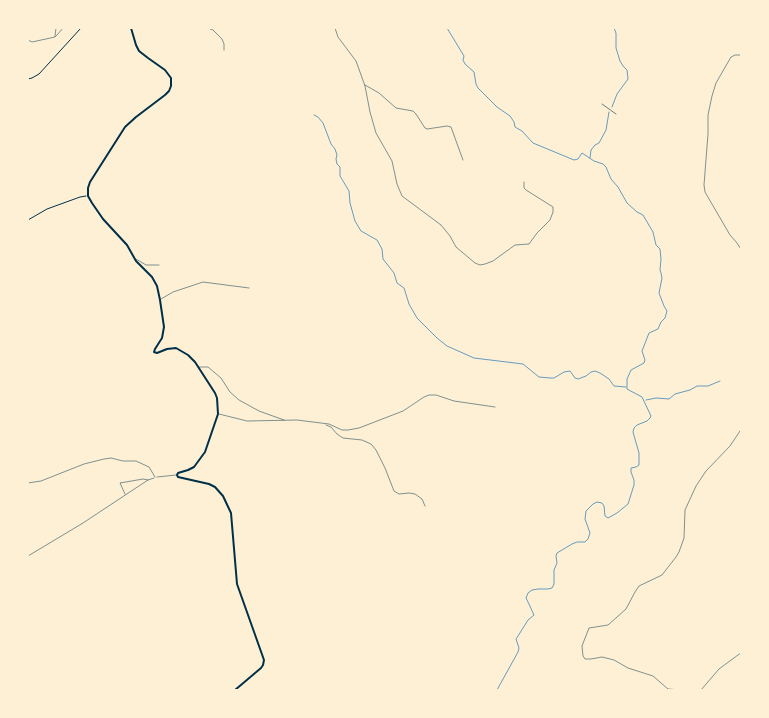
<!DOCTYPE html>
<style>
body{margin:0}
#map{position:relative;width:769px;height:718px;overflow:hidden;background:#fdf0d5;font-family:"Varela Round",sans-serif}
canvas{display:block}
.frame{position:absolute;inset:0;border:29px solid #fdf0d5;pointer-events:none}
</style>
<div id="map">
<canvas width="769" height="718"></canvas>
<div class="frame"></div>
</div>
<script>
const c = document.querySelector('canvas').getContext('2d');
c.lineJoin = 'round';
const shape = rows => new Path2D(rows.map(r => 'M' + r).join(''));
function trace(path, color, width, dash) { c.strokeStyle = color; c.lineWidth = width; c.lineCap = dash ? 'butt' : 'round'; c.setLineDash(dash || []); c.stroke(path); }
const stream = shape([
 [447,28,464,56,463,60,465,64,474,72,476,84,478,88,497,107,510,116,514,122,515,127,522,131,533,143,574,160,578,159,582,153,594,161,603,164,606,167,611,179,618,187,627,203,637,212,643,215,653,232,656,245,660,249,661,259,660,270,661,273,662,278,659,293,664,306,667,311,665,318,661,322,658,329,649,333,642,351,645,360,644,363,631,370,627,379,627,389,642,397,651,416,650,418,647,421,637,425,634,428,633,432,639,453,639,465,636,467,631,468,631,472,634,480,634,485,628,504,617,513,608,518,605,516,604,506,602,503,597,502,593,504,586,511,585,519,590,533,588,539,585,542,577,542,572,544,557,553,556,556,557,563,554,570,554,584,552,588,548,589,538,589,532,590,528,593,526,598,528,602,534,615,528,620,518,636,516,639,519,648,518,652,497,690],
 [612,107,617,94,628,79,627,70,623,66,620,61,616,48,616,33,614,28],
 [314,115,318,117,323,123,331,144,335,149,337,155,336,159,337,164,340,167,340,176,349,191,350,203,355,221,361,231,377,240,382,249,383,259,394,273,397,283,404,288,409,304,417,318,437,338,447,346,474,358,523,364,539,377,550,378,554,378,564,372,570,371,575,378,578,379,586,376,591,372,595,371,600,373,609,379,614,386,626,387],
 [590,158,591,150,595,145,599,143,606,130,609,112],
 [646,400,656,398,669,399,675,394,690,390,697,386,708,386,720,381]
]);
const minor = shape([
 [208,28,213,30,222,39,224,44,224,50],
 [335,28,338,37,356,61,365,86,370,112,376,133,392,161,397,184,402,196,441,225,450,236,456,247,475,263,480,265,485,264,493,261,515,245,529,244,537,233,550,220,553,212,553,207,526,190,524,188,524,182],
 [55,36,56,28],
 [28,40,32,42,55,37,57,35,63,28],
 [742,55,735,55,731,57,716,83,712,96,708,115,708,134,704,185,705,192,730,235,737,243,742,251],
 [365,85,379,93,396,108,413,111,416,114,425,128,427,129,447,126,451,127,463,160],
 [136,259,146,265,159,265],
 [161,299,173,292,203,282,249,288],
 [199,367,208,367,221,378,230,392,239,400,259,411,284,420],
 [219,414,247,421,297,420,329,424,342,430,348,430,359,428,403,411,424,397,429,395,436,395,454,401,495,407],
 [326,425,331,427,337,434,343,438,362,440,371,444,376,450,385,468,394,491,399,494,409,493,415,494,422,499,425,506],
 [157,477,176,475],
 [28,483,41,481,84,464,104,459,111,458,123,461,136,461,149,467,155,477],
 [125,494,120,483,143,479,148,480,154,478],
 [28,556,83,523,148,480],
 [681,690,668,689,653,676,628,668,614,660,602,657,591,659,585,659,583,656,582,646,589,628,608,625,626,609,635,592,639,586,662,575,676,557,679,552,684,538,685,510,696,486,706,471,730,446,742,428],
 [701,690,719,669,742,652]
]);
const tertiary = shape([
 [28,79,32,78,39,74,81,28],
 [28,220,47,209,80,197,86,196]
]);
const secondary = shape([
 [131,28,136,45,139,51,148,58,165,70,171,78,171,86,169,91,165,95,136,117,125,127,90,182,88,188,88,196,92,203,103,219,127,245,136,261,152,277,157,286,160,300,164,327,162,338,155,349,154,352,157,353,167,349,176,348,188,355,195,362,215,393,217,398,218,414,205,452,194,467,188,470,178,473,177,475],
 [177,475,178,477,209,484,215,487,223,496,231,513,237,584,264,660,263,665,261,668,235,690]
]);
const rail = shape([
 [602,104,616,114]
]);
trace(stream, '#669bbc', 1);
trace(minor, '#003049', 0.5);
trace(tertiary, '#003049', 1);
trace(secondary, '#003049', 2);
trace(rail, '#657d81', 1);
</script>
